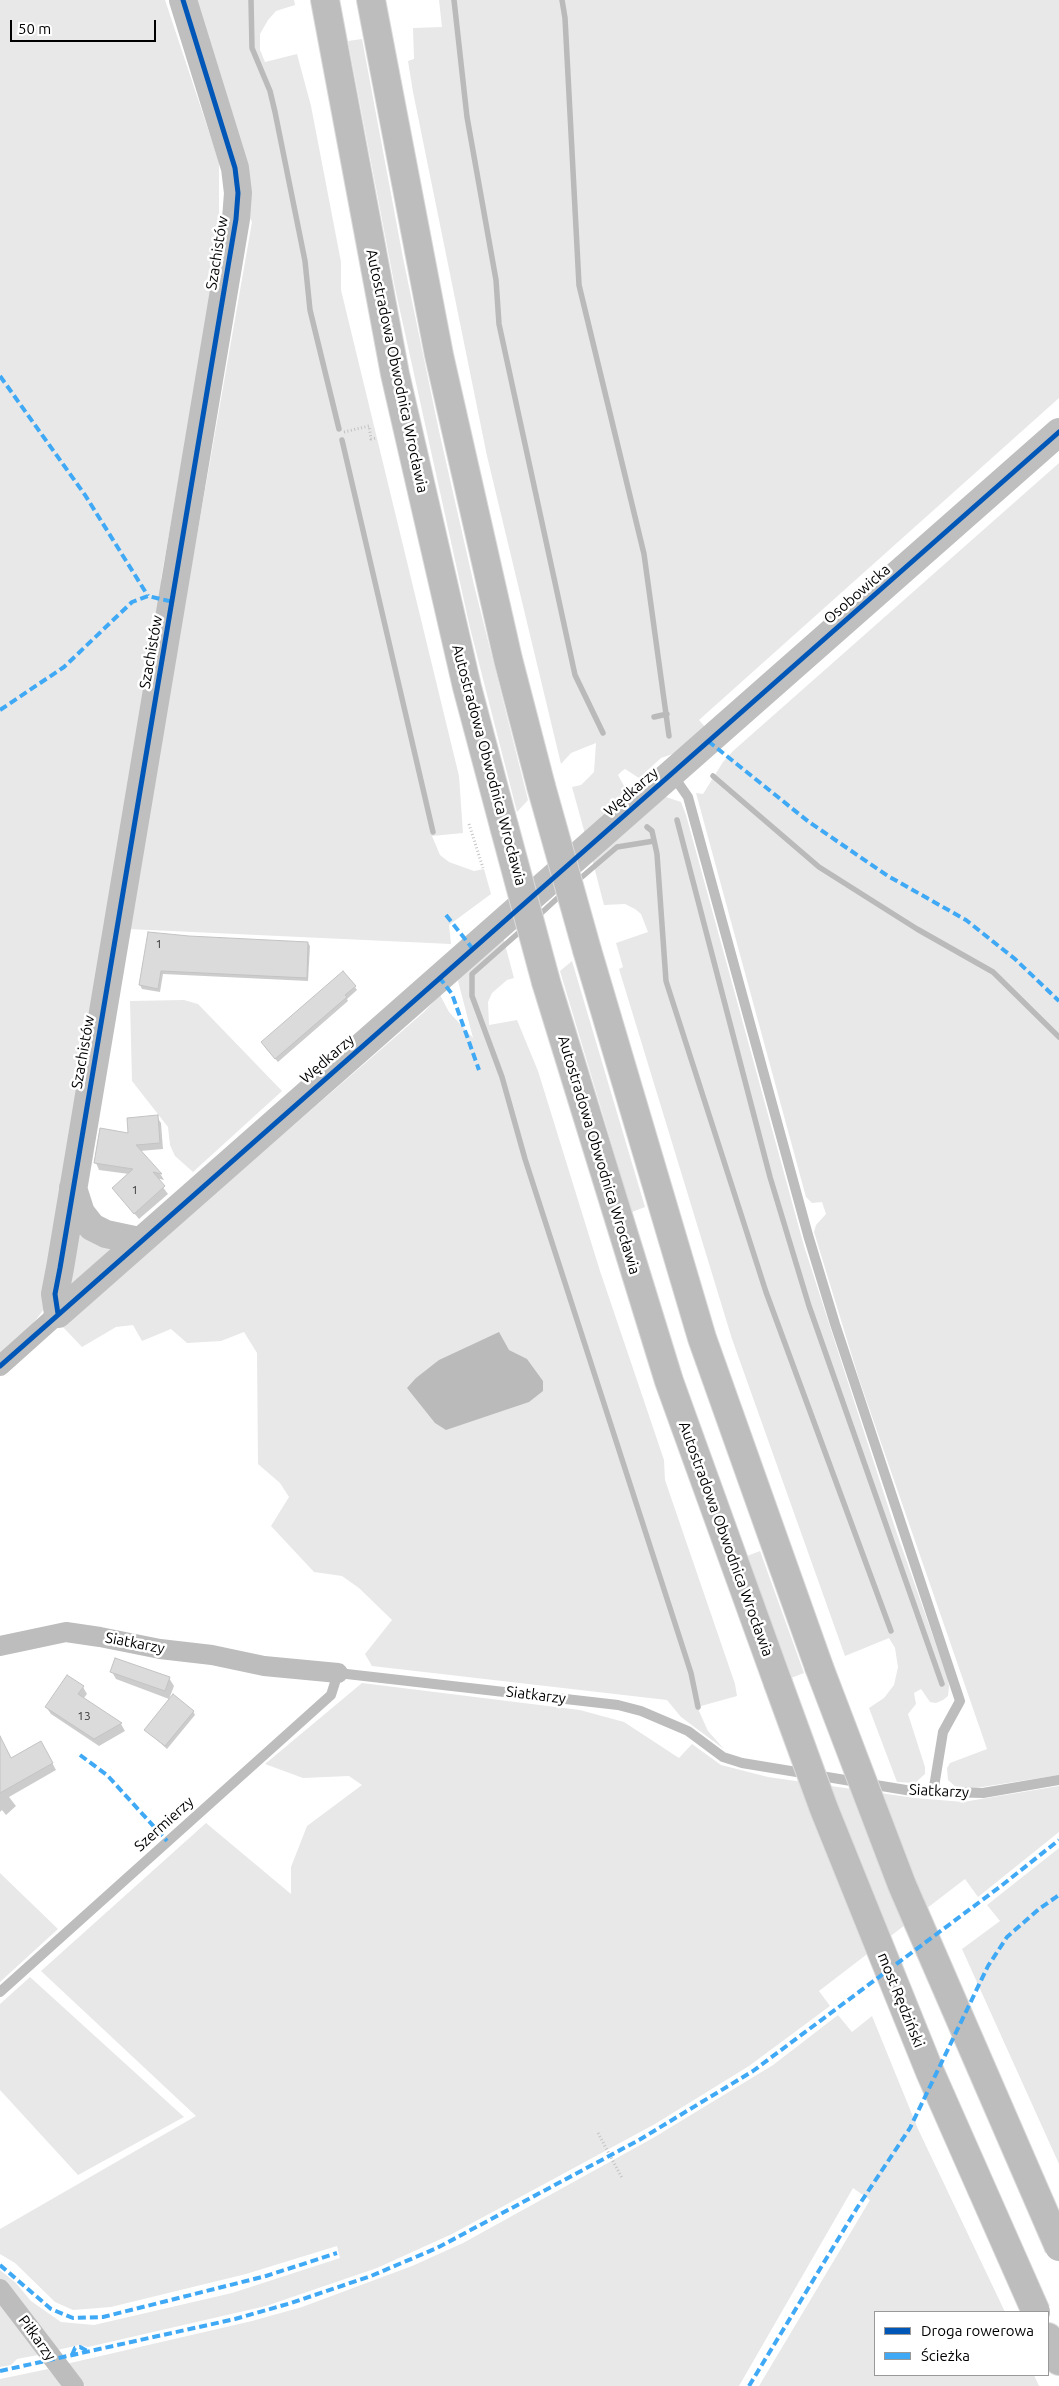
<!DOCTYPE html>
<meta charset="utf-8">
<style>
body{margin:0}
#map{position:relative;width:1059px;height:2386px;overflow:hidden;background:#fff;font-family:Ubuntu,sans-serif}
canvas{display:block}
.legend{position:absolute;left:874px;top:2311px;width:175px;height:65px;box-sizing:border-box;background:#fff;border:1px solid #999;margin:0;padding:6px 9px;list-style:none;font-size:15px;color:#000}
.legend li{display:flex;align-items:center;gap:10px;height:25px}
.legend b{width:25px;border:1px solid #999}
.scale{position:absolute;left:10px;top:20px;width:146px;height:22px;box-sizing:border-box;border:2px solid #000;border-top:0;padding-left:6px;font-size:15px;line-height:18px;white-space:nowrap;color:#000;-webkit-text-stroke:4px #fff;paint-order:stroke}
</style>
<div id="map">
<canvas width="1059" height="2386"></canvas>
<ul class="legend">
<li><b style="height:6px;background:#0057b8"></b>Droga rowerowa</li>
<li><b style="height:6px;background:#3fa9f5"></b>Ścieżka</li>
</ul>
<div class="scale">50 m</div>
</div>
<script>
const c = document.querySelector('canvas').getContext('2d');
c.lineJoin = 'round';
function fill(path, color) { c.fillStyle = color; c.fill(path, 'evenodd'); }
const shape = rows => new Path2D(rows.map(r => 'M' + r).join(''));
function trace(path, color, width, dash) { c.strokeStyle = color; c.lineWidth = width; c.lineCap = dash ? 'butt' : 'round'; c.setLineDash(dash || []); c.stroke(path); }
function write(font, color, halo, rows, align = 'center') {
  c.font = font + ' Ubuntu,sans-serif'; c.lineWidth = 5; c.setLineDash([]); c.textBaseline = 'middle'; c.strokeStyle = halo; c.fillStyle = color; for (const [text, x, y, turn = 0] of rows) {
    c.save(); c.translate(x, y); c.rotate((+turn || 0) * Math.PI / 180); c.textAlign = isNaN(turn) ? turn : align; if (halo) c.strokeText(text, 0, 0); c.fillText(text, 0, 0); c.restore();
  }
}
const green = shape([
 [0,0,165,0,219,162,219,250,161,579,164,586,44,1309,29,1329,0,1355],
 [192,0,294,0,295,5,276,11,268,20,260,34,260,50,265,62,297,54,311,106,341,262,341,290,459,776,463,833,432,836,440,855,449,862,474,871,484,869,491,894,449,925,451,944,128,929,252,222,247,213],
 [439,0,1059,0,1059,398,699,720,705,727,684,750,661,758,639,778,625,769,622,771,618,775,624,786,625,793,585,834,572,787,581,785,594,772,596,743,571,753,561,764,487,456,413,92,408,61,414,59,413,28,442,27],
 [362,39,403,258,439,431,474,585,528,800,517,812,470,628,395,288,348,41],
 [1059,463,1059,1775,963,1790,956,1787,948,1780,947,1768,950,1763,987,1749,859,1379,814,1232,816,1225,826,1214,822,1202,812,1203,806,1197,696,793,703,794,723,762,733,751],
 [666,797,681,802,686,815,804,1246,896,1531,948,1679,949,1687,948,1696,943,1700,936,1703,930,1702,921,1689,914,1693,916,1704,908,1714,925,1767,925,1774,915,1783,897,1782,869,1708,884,1698,894,1685,898,1667,895,1648,889,1638,845,1656,732,1339,619,969,623,967,616,943,648,932,641,914,635,909,625,904,604,905,591,855,659,798],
 [503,937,514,978,507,980,492,993,488,1002,489,1025,517,1020,538,1071,600,1271,664,1460,665,1480,735,1684,737,1696,701,1706,699,1711,708,1731,724,1749,681,1717,667,1700,372,1666,365,1654,392,1620,359,1588,342,1576,314,1572,271,1526,289,1497,280,1483,258,1464,257,1353,244,1332,221,1341,187,1343,171,1329,142,1341,133,1325,116,1327,82,1347,62,1326,424,1012,440,995,449,1012,473,1038,458,981,467,967],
 [572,961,645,1207,632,1212,560,971],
 [184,1000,198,1004,282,1091,193,1172,175,1156,170,1145,168,1127,132,1081,130,1001],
 [73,1229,113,1249,70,1287],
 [760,1551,804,1673,791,1678,747,1556],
 [362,1683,580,1710,624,1722,679,1758,692,1744,721,1765,768,1777,915,1798,963,1802,1059,1786,1059,1832,978,1897,965,1879,819,1991,830,2006,749,2066,655,2124,452,2234,377,2268,266,2306,88,2347,79,2345,53,2351,0,2281,0,2270,16,2283,31,2301,61,2322,94,2325,232,2293,340,2258,337,2246,246,2274,111,2307,73,2310,55,2302,15,2263,0,2254,0,2229,196,2116,41,1971,206,1823,291,1894,291,1867,307,1826,362,1785,349,1776,303,1778,265,1764],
 [1059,1848,1059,2164,962,1949,1000,1921,987,1905],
 [0,1873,58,1929,0,1982],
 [30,1977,184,2117,78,2175,0,2090,0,2004],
 [838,2015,852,2032,872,2016,918,2129,1005,2312,875,2312,875,2375,1034,2375,1039,2386,759,2386,870,2200,853,2188,739,2386,85,2386,66,2364,252,2321,302,2307,412,2266,463,2243,653,2138,773,2065],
 [0,2305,38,2355,17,2359,11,2365,0,2367],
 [48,2369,63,2386,0,2386,0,2379]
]);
const water = shape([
 [499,1332,509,1350,527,1359,543,1381,543,1391,529,1402,446,1430,435,1423,407,1388,416,1378,439,1360]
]);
const shadow = shape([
 [189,937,308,943,310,946,308,981,163,974,160,992,142,989,140,985],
 [355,987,357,990,347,999,348,1001,278,1062,264,1046],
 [157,1117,161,1123,163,1149,140,1151,161,1175,164,1180,156,1178,168,1194,139,1219,113,1188,129,1174,99,1170,96,1163,130,1134],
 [112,1672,169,1678,174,1686,169,1699,116,1679],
 [83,1687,87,1694,83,1699,121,1724,125,1731,99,1746,51,1714,46,1707],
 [193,1711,195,1715,167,1749,146,1730],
 [0,1738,11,1759,41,1742,56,1770,9,1797,16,1806,6,1815,2,1810,0,1812]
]);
const stream = shape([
 [251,0,252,48,270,91,275,112,305,261,310,310,339,429],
 [454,0,467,117,496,280,499,324,575,675,603,733],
 [562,0,565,18,579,285,644,554,669,736],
 [342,440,433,832],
 [654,717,667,714],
 [713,776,819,867,917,929,993,972,1059,1037],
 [677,820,770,1177,809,1306,942,1684],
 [647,827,652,831,657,854,666,981,766,1292,891,1631],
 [576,882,617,847,654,841],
 [537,917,563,893],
 [524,928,472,974,472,996,502,1077,525,1159,691,1673,698,1707]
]);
const building = shape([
 [148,932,189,936,308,942,307,978,161,971,158,989,139,985,148,932],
 [343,971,356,986,345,995,347,997,275,1059,261,1042,343,971],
 [158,1115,160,1143,136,1145,162,1174,153,1172,165,1186,134,1214,112,1188,133,1169,94,1163,100,1128,128,1133,127,1118,158,1115],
 [115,1658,170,1677,165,1691,110,1672,115,1658],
 [67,1675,84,1686,78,1694,122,1723,94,1739,45,1707,67,1675],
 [173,1694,194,1711,165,1746,144,1730,173,1694],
 [0,1736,11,1758,41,1741,53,1763,0,1793,0,1736]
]);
const path = shape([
 [344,432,369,426,371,439,376,438],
 [469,824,483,868],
 [598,2133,622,2178]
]);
const lane = shape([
 [672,774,688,797,808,1235,835,1324,960,1701,943,1732,933,1793],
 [0,1992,331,1695,338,1673,618,1705,641,1711,688,1731,723,1757,742,1763,912,1791,983,1793,1059,1780]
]);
const street = shape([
 [0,1366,58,1314],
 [0,1646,66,1632,100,1637,160,1649,212,1655,264,1666,338,1673],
 [0,2289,74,2386]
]);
const secondary = shape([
 [73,1188,81,1213,92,1227,106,1234,139,1241],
 [58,1314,55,1294,60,1268,236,219,238,193,235,168,183,0],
 [58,1314,1059,432]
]);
const highway = shape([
 [325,0,395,374,467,687,504,826],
 [371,0,439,355,508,659,541,786],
 [587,950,702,1338,819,1667],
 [546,982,669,1381,778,1683],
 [1048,2337,1059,2361]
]);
const highwayBridge = shape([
 [541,786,587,950],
 [504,826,546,982],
 [819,1667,902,1885,1059,2247],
 [778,1683,824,1809,930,2072,1036,2312]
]);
const quiet = shape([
 [0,376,85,495,148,596],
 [0,710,64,667,132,602,148,596,173,602],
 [708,741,809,822,888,876,966,920,1015,959,1059,1001],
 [446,915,472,948],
 [439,977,452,994,479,1070],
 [80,1755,107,1775,167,1841],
 [0,2265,51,2309,73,2318,103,2317,266,2276,337,2253],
 [72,2355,75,2348,80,2347,89,2352],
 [0,2371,235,2319,291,2303,371,2276,437,2248,639,2140,753,2071,1001,1886,1059,1840],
 [749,2386,857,2208,910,2128,988,1966,1007,1937,1039,1909,1059,1895]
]);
const cycleway = shape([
 [58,1314,55,1294,60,1268,236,219,238,193,235,168,183,0],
 [0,1366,1059,432]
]);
const numberNames = [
 ["1",159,944],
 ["1",135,1190],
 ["13",84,1716]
];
const streetNames = [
 ["Szachistów",217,253,-81],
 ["Autostradowa Obwodnica Wrocławia",397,371,78],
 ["Osobowicka",857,594,-41],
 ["Szachistów",151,652,-80],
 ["Autostradowa Obwodnica Wrocławia",489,765,75],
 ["Wędkarzy",631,792,-41],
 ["Szachistów",83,1052,-80],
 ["Wędkarzy",327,1059,-41],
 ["Autostradowa Obwodnica Wrocławia",599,1155,73],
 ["Autostradowa Obwodnica Wrocławia",726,1539,70],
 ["Siatkarzy",135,1643,11],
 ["Siatkarzy",536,1695,7],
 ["Siatkarzy",939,1791,3],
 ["Szermierzy",164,1824,-42],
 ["most Rędziński",901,2000,68],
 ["Piłkarzy",37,2338,54]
];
fill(green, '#e8e8e8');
fill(water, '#bababa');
fill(shadow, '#0003');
trace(stream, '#bababa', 5.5);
fill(building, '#dbdbdb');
trace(building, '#c3c3c3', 1);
trace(highway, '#dbdbdb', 30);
trace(path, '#c2c2c2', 3, [1, 2.5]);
trace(lane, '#bdbdbd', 10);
trace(street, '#bdbdbd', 20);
trace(secondary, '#bfbfbf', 28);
trace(highway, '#bdbdbd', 28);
trace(highwayBridge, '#dbdbdb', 30, []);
trace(highwayBridge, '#bdbdbd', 28);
trace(quiet, '#3fa9f5', 4, [8, 4]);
trace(cycleway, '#0057b8', 5);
write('12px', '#373737', null, numberNames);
write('15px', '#000', '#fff', streetNames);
</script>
